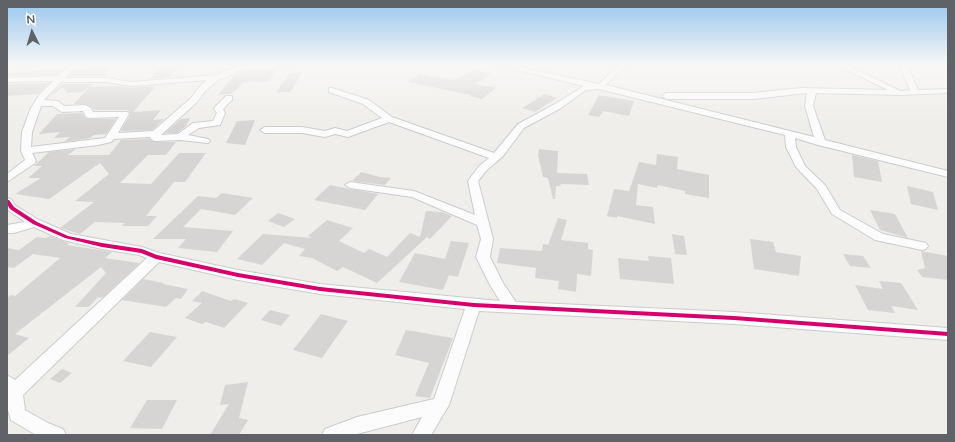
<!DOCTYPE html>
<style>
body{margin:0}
#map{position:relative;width:955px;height:442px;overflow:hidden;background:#efeeea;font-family:"Varela Round",sans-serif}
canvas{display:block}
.frame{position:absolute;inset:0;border:8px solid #5f6368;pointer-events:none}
.north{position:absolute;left:12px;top:12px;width:40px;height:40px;-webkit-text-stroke:3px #fff;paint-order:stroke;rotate:355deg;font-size:11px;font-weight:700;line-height:16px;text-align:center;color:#5f6368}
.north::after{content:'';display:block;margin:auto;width:14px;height:18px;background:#5f6368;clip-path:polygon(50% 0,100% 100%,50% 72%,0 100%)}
</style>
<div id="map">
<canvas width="955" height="442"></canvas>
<div class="frame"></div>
<div class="north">N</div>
</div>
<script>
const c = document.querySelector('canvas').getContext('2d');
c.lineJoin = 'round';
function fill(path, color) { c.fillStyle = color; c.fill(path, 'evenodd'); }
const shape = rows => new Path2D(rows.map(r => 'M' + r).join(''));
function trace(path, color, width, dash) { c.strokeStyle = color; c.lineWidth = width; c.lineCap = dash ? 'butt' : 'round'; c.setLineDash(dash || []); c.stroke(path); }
const building = shape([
 [179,65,170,77,150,79,162,66],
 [91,67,113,67,104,74,108,74,104,76,68,76,76,69],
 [63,69,57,75,7,76,7,73,37,72,44,70],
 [275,69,270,81,245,82,231,94,218,95,237,72],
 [476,70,491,74,475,84,496,88,482,99,469,96,471,95,408,82,419,74,453,80],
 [303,72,290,92,276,92,290,73],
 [7,83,7,84,49,83,38,94,7,96],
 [62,84,94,84,82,92,68,93,62,87,55,93,52,94],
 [119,86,131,88,156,86,133,112,161,110,153,120,164,119,152,130,121,131,130,115,128,110,94,110,92,107,86,104,73,104,90,87],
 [545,94,557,98,535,112,522,108],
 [599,95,634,101,629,116,603,111,599,117,588,115],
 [82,113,85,118,89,119,116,119,106,134,94,135,90,138,64,142,70,137,54,138,60,132,39,134,57,114],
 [190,118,186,126,177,133,165,133,181,119],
 [255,120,245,145,226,143,237,121],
 [149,139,155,142,176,142,166,155,148,155,120,183,151,184,179,153,206,153,185,182,174,182,146,216,157,216,148,226,122,226,125,223,95,222,80,234,60,228,94,202,75,201,109,174,100,163,49,199,15,194,41,178,28,178,42,166,34,166,49,152,76,149,68,155,109,155,121,140],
 [539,149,558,151,557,173,587,174,589,185,560,184,561,186,556,186,555,199,553,199,548,178,543,177,538,155],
 [657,154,678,157,677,169,709,175,709,198,685,194,685,191,658,185,657,188,638,184,636,205,653,207,655,224,617,216,617,218,607,216,614,189,629,191,639,162,656,165],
 [852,155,878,161,882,182,854,177],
 [361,172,380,177,391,178,385,185,352,181],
 [330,185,350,189,378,194,365,210,314,200],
 [907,186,933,192,938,210,911,204],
 [222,193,253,198,235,215,201,209,183,227,233,231,217,252,178,248,186,239,153,239,198,196,216,198],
 [870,210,895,214,908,238,880,230],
 [426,211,442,212,452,216,430,239,427,237,377,283,343,267,337,271,312,258,299,256,305,249,284,243,262,265,237,259,263,234,312,238,308,236,327,220,353,228,339,241,364,253,369,249,387,257,410,233,420,237],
 [278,213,295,219,284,227,268,221],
 [558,218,567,220,561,240,588,243,588,249,593,250,591,276,577,274,576,292,558,289,559,281,535,278,536,268,497,263,500,248,542,251,543,244,548,245],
 [672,234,684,236,687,255,675,254],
 [50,236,69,243,67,245,112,252,105,258,140,263,102,298,98,297,89,307,75,307,106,273,101,267,15,334,29,338,7,356,7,298,11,295,15,296,60,258,33,254,14,268,7,267,7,248,19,250,37,237,46,238],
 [750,239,773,242,776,252,801,256,799,276,754,269],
 [451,241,469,243,458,277,449,275,443,290,399,282,415,253,445,259],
 [921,251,948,256,948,280,922,277,917,270,925,268],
 [843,254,863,256,871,268,850,266],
 [648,256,671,258,674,284,620,279,618,258,649,261],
 [143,279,164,283,163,284,188,289,181,299,176,298,166,307,122,300],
 [879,281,901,283,918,310,891,306,895,313,868,310,855,285,883,289],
 [202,291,231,301,234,299,248,303,224,328,206,322,202,324,185,318,202,303,192,301],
 [270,310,290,315,281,326,261,320],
 [321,314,348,321,322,358,293,350],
 [406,330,453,338,430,398,415,396,429,363,395,355],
 [150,332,177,337,151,367,123,361],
 [62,369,72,373,60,383,50,379],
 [248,382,239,418,248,420,239,435,210,435,229,404,220,405,225,385],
 [147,400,177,400,162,429,130,428]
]);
const minor = shape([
 [14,65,36,67,51,65,37,71,14,65],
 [69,65,77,65,65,78,106,78,131,82,217,75,234,67,269,65,265,67,236,71,228,77,220,79,207,89,197,102,161,135,178,134,193,123,213,121,217,113,214,109,215,107,226,96,232,96,232,100,223,109,225,113,220,125,199,128,188,135,208,139,210,141,208,143,180,140,155,141,152,140,150,137,114,139,111,142,98,145,32,153,36,161,35,163,7,182,7,174,25,160,21,151,22,132,30,110,39,95,53,81,7,82,7,78,58,76,69,65],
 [208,80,201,85,191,98,153,131,118,133,129,114,128,112,93,112,91,108,85,105,64,106,58,101,44,100,61,82,106,82,131,86,208,80],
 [41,106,53,106,62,112,83,111,86,117,89,118,119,117,105,138,31,147,32,132,41,106],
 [277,65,290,65,293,67,289,69,277,65],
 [497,65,511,65,599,84,618,65,626,65,606,85,814,137,805,106,807,93,753,99,666,99,662,96,666,93,753,93,801,88,888,90,845,69,844,67,847,65,900,91,910,90,899,65,907,65,918,90,948,89,948,93,900,95,816,93,813,106,825,140,948,171,948,177,818,145,795,138,796,147,805,166,825,185,840,210,883,234,926,243,928,246,926,249,922,250,875,240,832,214,817,189,796,167,786,147,785,135,599,89,586,90,561,108,524,128,503,156,487,170,478,181,493,239,490,257,503,283,516,302,734,312,948,328,948,340,734,324,479,311,449,405,431,435,412,435,422,417,353,435,322,435,325,429,357,417,434,399,465,309,320,294,238,280,159,262,23,395,25,410,48,423,63,429,66,435,36,435,11,420,7,407,7,375,15,380,147,258,139,255,102,249,63,240,34,227,14,233,7,233,7,225,25,222,8,210,7,198,11,199,16,206,39,220,71,234,142,247,159,253,238,270,320,284,500,301,490,285,476,257,481,239,477,225,412,197,350,188,345,185,350,182,414,191,475,215,468,181,479,166,489,158,389,122,348,137,335,134,325,137,302,133,265,133,260,130,265,127,302,127,325,131,335,128,347,131,382,118,363,104,329,92,329,88,332,88,369,100,392,117,494,153,518,124,555,104,584,86,497,65]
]);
const cycleway = shape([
 [7,200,9,200,14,207,37,222,68,236,102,243,142,249,157,255,238,273,320,287,474,303,734,316,948,332,948,336,734,320,474,307,320,291,238,277,156,259,141,253,102,247,65,238,33,224,10,209,7,204,7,200]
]);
fill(building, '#d6d5d3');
trace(minor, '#cbcccc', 2);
fill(minor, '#fdfcfc');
fill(cycleway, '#d6006c');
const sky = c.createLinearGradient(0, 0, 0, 127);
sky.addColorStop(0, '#97c6ef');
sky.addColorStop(0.51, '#f8f7f6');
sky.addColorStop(1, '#f8f7f600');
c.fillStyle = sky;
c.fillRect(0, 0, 955, 127);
</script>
